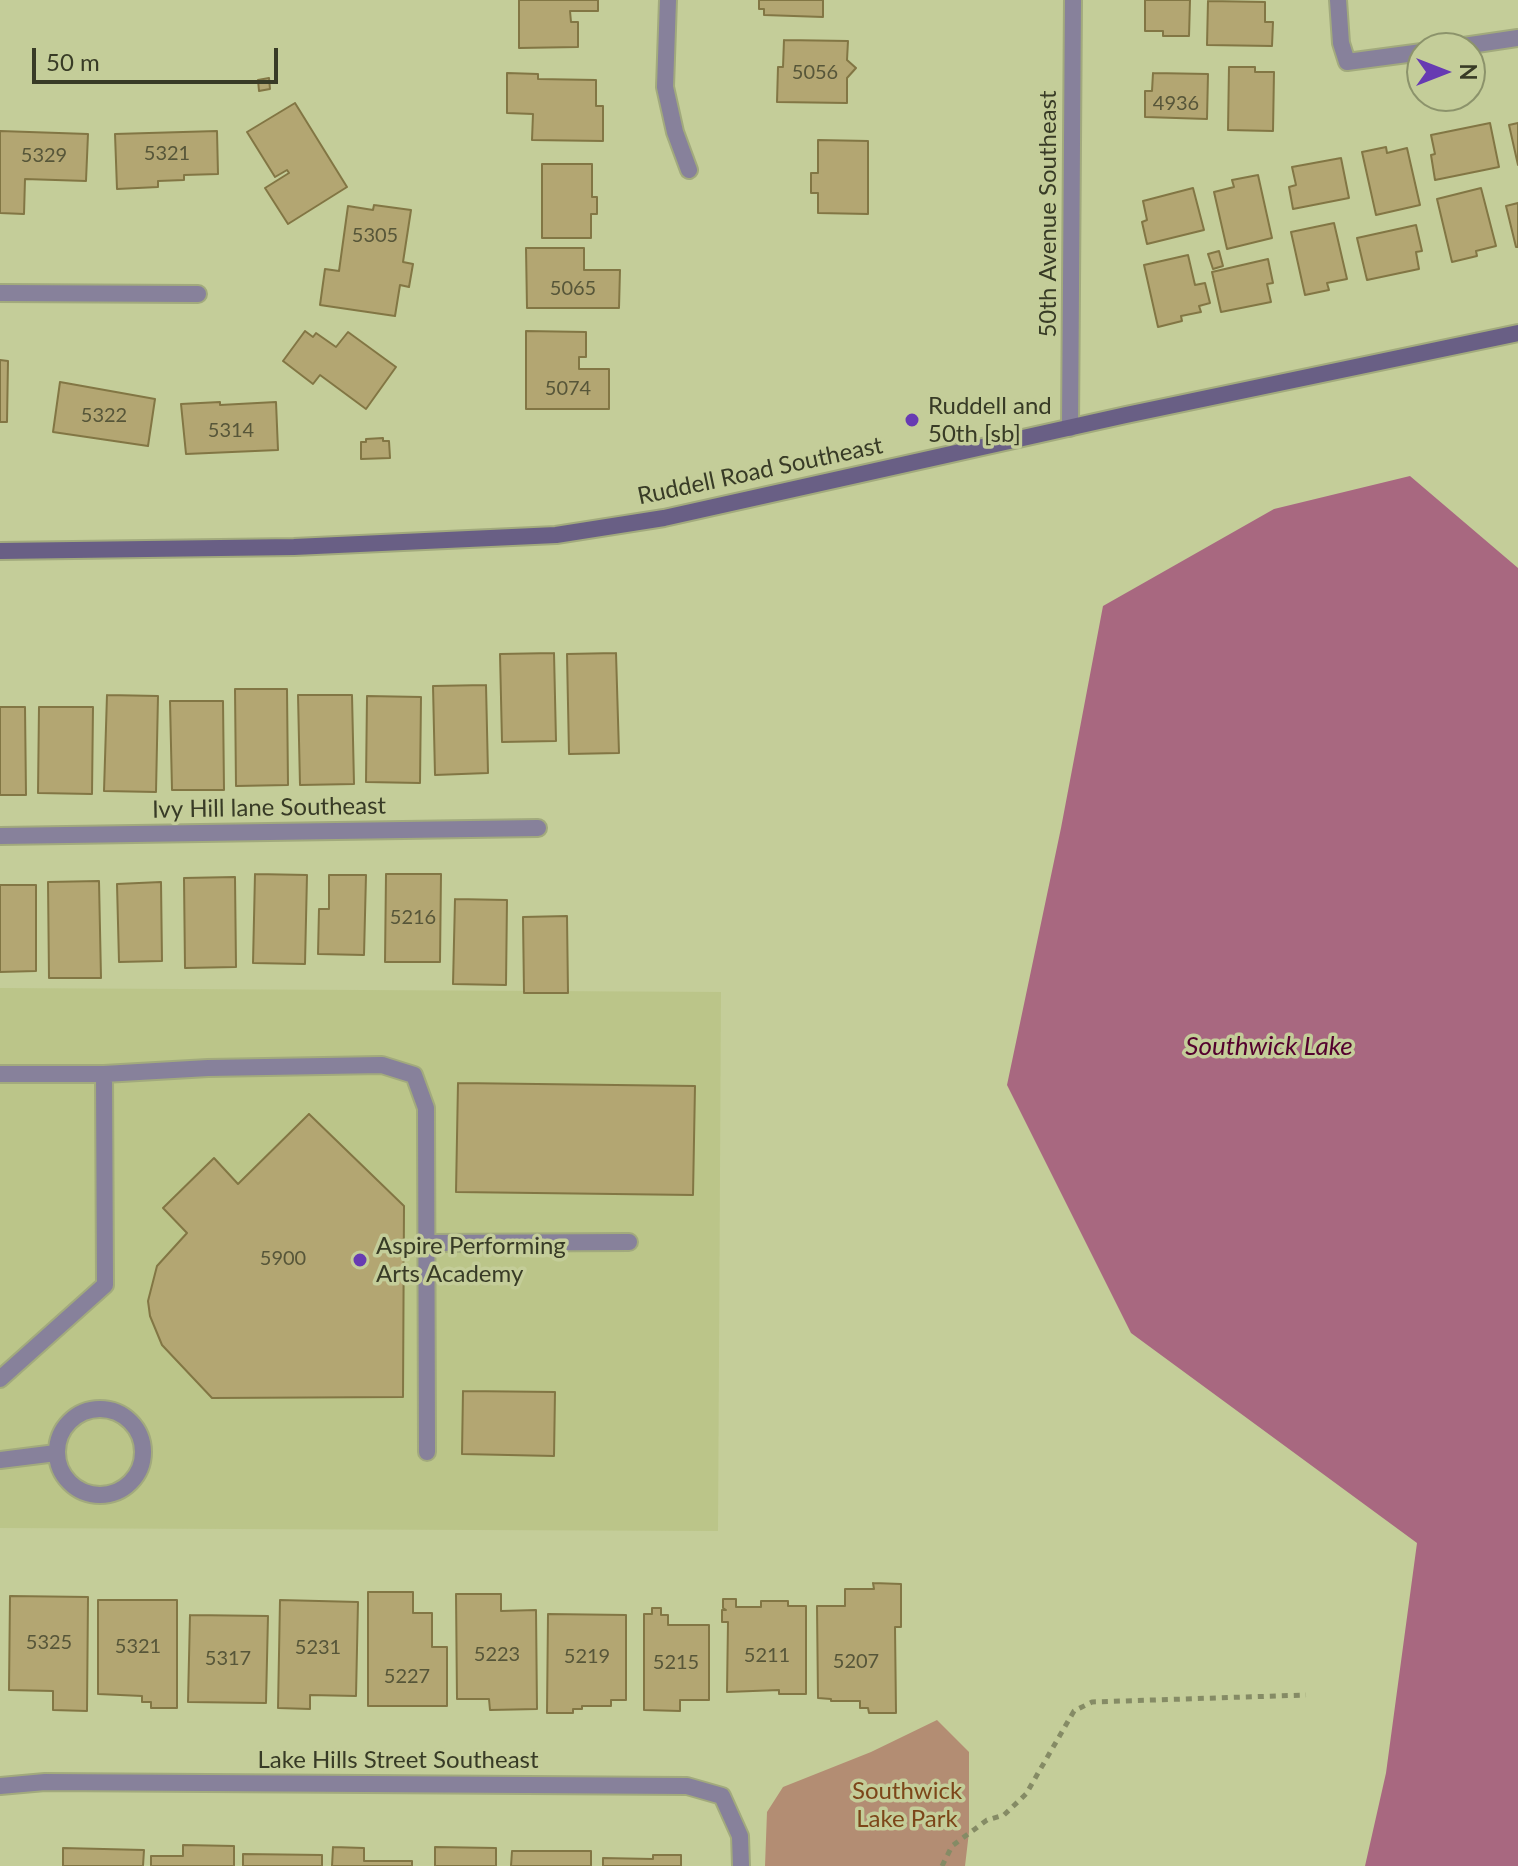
<!DOCTYPE html>
<style>
body{margin:0}
#map{position:relative;width:1518px;height:1866px;overflow:hidden;background:#c4cd99;font-family:Lato,sans-serif}
canvas{display:block}
.north{position:absolute;left:1406px;top:32px;width:80px;height:80px;box-sizing:border-box;background:#c4cd99;border:2px solid #8c936b;border-radius:50%;rotate:90deg;font-size:22px;font-weight:700;line-height:32px;text-align:center;color:#383b26}
.north::after{content:'';display:block;margin:auto;width:28px;height:36px;background:#673bb2;clip-path:polygon(50% 0,100% 100%,50% 72%,0 100%)}
.scale{position:absolute;left:32px;top:48px;width:246px;height:36px;box-sizing:border-box;border:4px solid #383b26;border-top:0;padding-left:10px;font-size:24px;line-height:28px;white-space:nowrap;color:#383b26;-webkit-text-stroke:6px #c4cd99;paint-order:stroke}
</style>
<div id="map">
<canvas width="1518" height="1866"></canvas>
<div class="north">N</div>
<div class="scale">50 m</div>
</div>
<script>
const c = document.querySelector('canvas').getContext('2d');
c.lineJoin = 'round';
function fill(path, color) { c.fillStyle = color; c.fill(path, 'evenodd'); }
const shape = rows => new Path2D(rows.map(r => 'M' + r).join(''));
function trace(path, color, width, dash) { c.strokeStyle = color; c.lineWidth = width; c.lineCap = dash ? 'butt' : 'round'; c.setLineDash(dash || []); c.stroke(path); }
function write(font, color, halo, rows, align = 'center') {
  c.font = font + ' Lato,sans-serif'; c.lineWidth = 7; c.setLineDash([]); c.textBaseline = 'middle'; c.strokeStyle = halo; c.fillStyle = color; for (const [text, x, y, turn = 0] of rows) {
    c.save(); c.translate(x, y); c.rotate((+turn || 0) * Math.PI / 180); c.textAlign = isNaN(turn) ? turn : align; if (halo) c.strokeText(text, 0, 0); c.fillText(text, 0, 0); c.restore();
  }
}
const built = shape([
 [0,988,721,992,718,1531,0,1528]
]);
const green = shape([
 [937,1720,969,1752,969,1832,965,1866,765,1866,767,1812,783,1787,871,1752]
]);
const water = shape([
 [1410,476,1518,568,1518,1866,1365,1866,1386,1773,1417,1543,1131,1333,1007,1085,1061,828,1103,606,1274,509]
]);
const building = shape([
 [519,0,598,0,598,11,570,11,571,22,578,22,578,47,519,48,519,0],
 [759,0,823,0,823,17,764,15,764,9,759,9,759,0],
 [1145,0,1190,0,1189,36,1163,36,1163,31,1145,31,1145,0],
 [1208,1,1265,2,1265,22,1273,22,1272,46,1207,45,1208,1],
 [784,40,848,41,847,60,856,68,847,78,847,103,777,102,778,67,783,67,784,40],
 [1229,67,1255,67,1255,72,1274,72,1273,131,1228,130,1229,67],
 [507,73,538,74,538,79,596,80,596,106,603,106,603,141,532,140,533,114,507,113,507,73],
 [1153,73,1208,74,1207,119,1145,117,1145,91,1152,91,1153,73],
 [269,78,270,89,259,91,258,80,269,78],
 [295,103,347,187,288,224,265,188,289,173,287,170,275,177,247,132,295,103],
 [1490,123,1499,167,1435,180,1431,155,1435,154,1431,135,1490,123],
 [1518,123,1518,165,1509,125,1518,123],
 [0,131,88,134,86,181,25,179,24,214,0,213,0,131],
 [217,131,218,174,184,175,184,180,158,181,158,187,117,189,115,134,217,131],
 [818,140,868,141,868,214,818,213,818,193,811,193,811,173,818,173,818,140],
 [1386,147,1387,153,1407,148,1420,205,1376,215,1362,152,1386,147],
 [1341,158,1349,198,1293,209,1289,187,1296,185,1292,167,1341,158],
 [542,164,592,164,592,197,597,197,597,214,591,214,591,238,542,238,542,164],
 [1258,175,1272,238,1227,249,1214,192,1234,187,1232,180,1258,175],
 [1193,188,1204,230,1147,244,1142,222,1147,220,1143,201,1193,188],
 [1481,188,1496,246,1476,251,1477,256,1452,262,1437,199,1481,188],
 [1518,203,1518,247,1516,247,1506,206,1518,203],
 [374,205,411,210,403,262,413,264,409,287,400,285,395,316,320,305,325,269,339,271,348,206,373,210,374,205],
 [1334,223,1347,279,1327,283,1329,290,1305,295,1291,232,1334,223],
 [1416,225,1422,251,1416,252,1419,269,1367,280,1357,238,1416,225],
 [526,248,584,248,584,270,620,270,619,308,527,308,526,248],
 [1219,251,1223,266,1213,269,1208,254,1219,251],
 [1188,255,1195,285,1205,283,1210,303,1199,306,1201,312,1181,316,1182,321,1158,327,1144,265,1188,255],
 [1268,259,1273,283,1267,284,1271,302,1221,312,1212,272,1268,259],
 [305,331,313,337,316,333,336,347,348,332,396,367,366,409,320,375,313,384,283,361,305,331],
 [526,331,586,332,586,357,579,357,579,369,609,369,609,409,526,409,526,331],
 [0,360,8,361,7,422,0,422,0,360],
 [60,382,155,399,148,446,53,432,60,382],
 [220,402,220,405,276,402,278,450,186,454,181,404,220,402],
 [383,438,383,441,389,441,390,458,361,459,361,442,366,442,366,439,383,438],
 [554,653,556,741,502,742,500,654,554,653],
 [616,653,619,753,569,754,567,654,616,653],
 [486,685,488,773,435,775,433,686,486,685],
 [235,689,287,689,288,785,236,786,235,689],
 [107,695,158,696,156,792,104,791,107,695],
 [298,695,352,695,354,784,300,785,298,695],
 [367,696,421,697,420,783,366,782,367,696],
 [170,701,223,701,224,790,172,790,170,701],
 [0,707,25,707,26,795,0,795,0,707],
 [39,707,93,707,92,794,38,793,39,707],
 [255,874,307,875,305,964,253,963,255,874],
 [386,874,441,874,440,962,385,962,386,874],
 [329,875,366,875,364,955,318,954,319,909,329,909,329,875],
 [235,877,236,967,185,968,184,878,235,877],
 [99,881,101,978,49,978,48,882,99,881],
 [161,882,162,961,119,962,117,884,161,882],
 [0,885,36,885,36,971,0,972,0,885],
 [455,899,507,900,506,985,453,984,455,899],
 [567,916,568,993,524,993,523,917,567,916],
 [458,1083,695,1086,693,1195,456,1192,458,1083],
 [309,1114,404,1206,403,1397,212,1398,162,1345,150,1316,148,1301,157,1266,187,1233,163,1208,214,1158,238,1184,309,1114],
 [463,1391,555,1392,554,1456,462,1454,463,1391],
 [873,1583,901,1584,901,1627,895,1627,896,1713,869,1713,868,1708,860,1708,860,1701,831,1701,831,1699,818,1698,817,1606,845,1606,845,1589,874,1589,873,1583],
 [368,1592,413,1592,413,1613,432,1613,432,1647,447,1647,447,1706,368,1706,368,1592],
 [456,1594,501,1594,501,1611,536,1610,537,1709,490,1710,489,1699,457,1699,456,1594],
 [10,1596,88,1597,87,1711,53,1710,53,1691,9,1690,10,1596],
 [723,1599,736,1599,736,1607,761,1607,761,1601,788,1601,788,1606,806,1606,806,1694,779,1694,779,1690,727,1692,728,1622,722,1622,722,1610,726,1610,723,1608,723,1599],
 [98,1600,177,1600,177,1708,151,1708,151,1702,142,1702,142,1696,98,1694,98,1600],
 [280,1600,358,1602,356,1696,310,1695,310,1709,278,1708,280,1600],
 [652,1608,661,1608,661,1615,668,1615,668,1625,709,1625,709,1700,680,1700,680,1711,644,1710,644,1614,652,1614,652,1608],
 [548,1614,626,1615,626,1700,611,1700,611,1706,582,1706,582,1709,573,1709,573,1713,547,1713,548,1614],
 [190,1615,268,1616,266,1703,188,1702,190,1615],
 [183,1845,234,1846,234,1866,151,1866,151,1856,183,1856,183,1845],
 [333,1847,364,1848,364,1861,412,1861,412,1866,332,1866,333,1847],
 [435,1847,496,1848,496,1866,435,1866,435,1847],
 [63,1848,144,1850,143,1866,63,1866,63,1848],
 [512,1851,591,1851,591,1866,511,1866,512,1851],
 [243,1854,322,1855,322,1866,243,1866,243,1854],
 [653,1855,681,1855,681,1866,603,1866,603,1858,653,1859,653,1855]
]);
const path = shape([
 [942,1866,952,1846,987,1820,1004,1815,1026,1794,1074,1711,1092,1702,1306,1695]
]);
const service = shape([
 [0,1074,104,1074,105,1285,0,1379],
 [104,1074,208,1068,382,1065,414,1075,426,1108,427,1452],
 [427,1243,629,1242],
 '57 1452a43 43 0 1 1 86 0a43 43 0 1 1-86 0Z',
 [0,1460,56,1453]
]);
const minor = shape([
 [668,0,665,87,675,132,689,170],
 [1338,0,1341,43,1347,62,1422,52],
 [1450,48,1518,38],
 [0,293,198,294],
 [1070,428,1073,0],
 [0,836,538,828],
 [0,1786,45,1782,687,1786,722,1796,740,1836,741,1866]
]);
const secondary = shape([
 [0,551,294,547,556,535,664,518,1126,415,1518,333]
]);
const markers = [
 [912,420,8,"#673bb2"],
 [360,1260,8,"#673bb2"]
];
const numberNames = [
 ["5056",815,73],
 ["4936",1176,104],
 ["5321",167,154],
 ["5329",44,156],
 ["5305",375,236],
 ["5065",573,289],
 ["5074",568,389],
 ["5322",104,416],
 ["5314",231,431],
 ["5216",413,918],
 ["5900",283,1259],
 ["5325",49,1643],
 ["5321",138,1647],
 ["5231",318,1648],
 ["5223",497,1655],
 ["5211",767,1656],
 ["5219",587,1657],
 ["5317",228,1659],
 ["5207",856,1662],
 ["5215",676,1663],
 ["5227",407,1677]
];
const streetNames = [
 ["50th Avenue Southeast",1048,214,-90],
 ["Ruddell Road Southeast",760,471,-12],
 ["Ivy Hill lane Southeast",269,808,-1],
 ["Lake Hills Street Southeast",398,1760]
];
const poiNames = [
 ["Ruddell and",928,406],
 ["50th [sb]",928,434],
 ["Aspire Performing",376,1246],
 ["Arts Academy",376,1274]
];
const parkNames = [
 ["Southwick",907,1791],
 ["Lake Park",907,1819]
];
const waterNames = [
 ["Southwick Lake",1269,1047]
];
fill(built, '#bbc589');
fill(green, '#b38d73');
fill(water, '#a86880');
fill(building, '#b3a672');
trace(building, '#827644', 2);
trace(service, '#a2aa7d', 20);
trace(minor, '#a2aa7d', 20);
trace(secondary, '#a2aa7d', 20);
trace(path, '#858b65', 5, [6, 6]);
trace(service, '#87819b', 16);
trace(minor, '#87819b', 16);
trace(secondary, '#695f85', 16);
for (const [x, y, r, color] of markers) { const dot = new Path2D(); dot.arc(x, y, r, 0, 2 * Math.PI); c.fillStyle = color; c.fill(dot); trace(dot, '#c4cd99', 3); }
write('20px', '#575639', null, numberNames);
write('24px', '#383b26', '#c4cd99', streetNames);
write('24px', '#383b26', '#c4cd99', poiNames, 'left');
write('24px', '#7c4619', '#c4cd99', parkNames);
write('italic 26px', '#54012e', '#c4cd99', waterNames);
</script>
